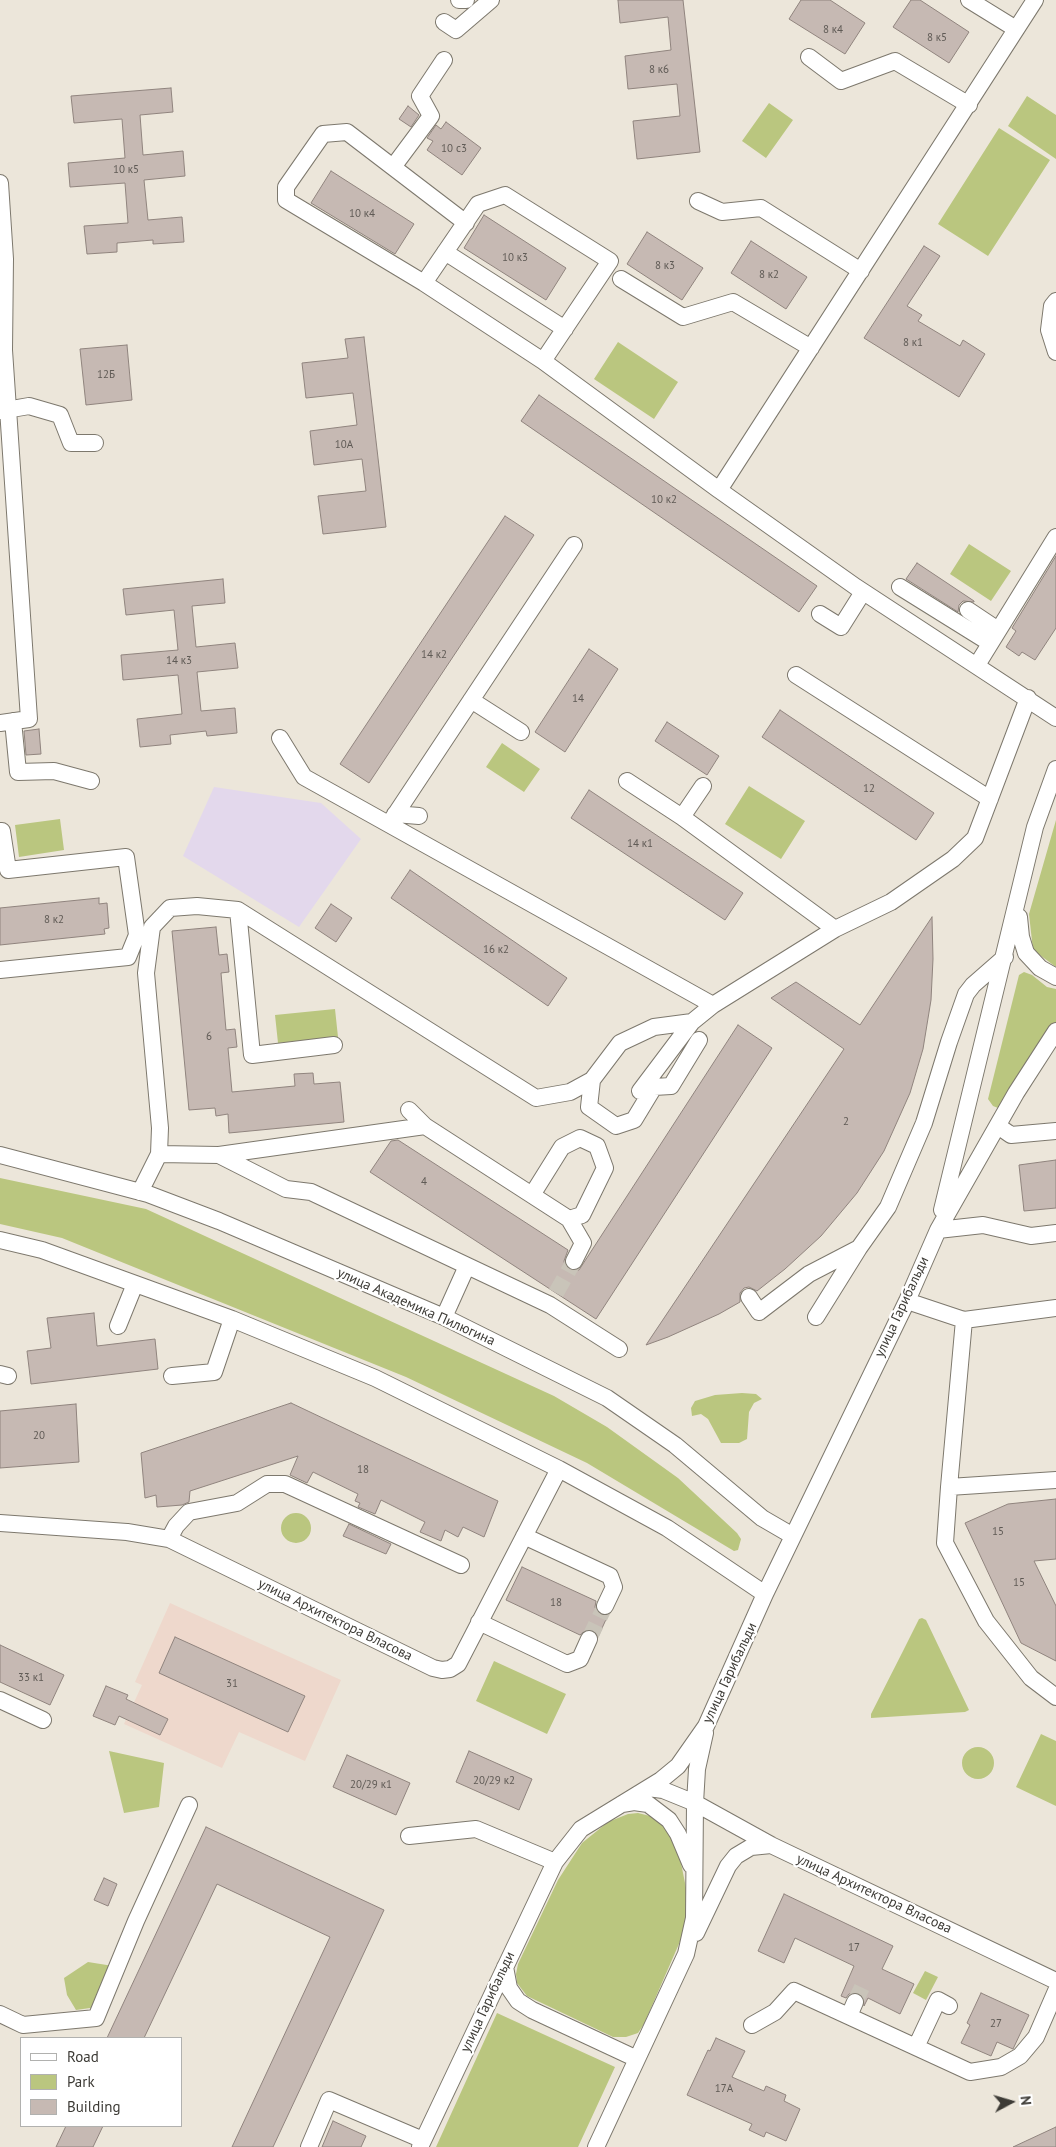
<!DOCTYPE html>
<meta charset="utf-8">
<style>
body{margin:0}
#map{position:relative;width:1056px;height:2147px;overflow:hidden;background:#ece6da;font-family:"PT Sans",sans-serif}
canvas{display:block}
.legend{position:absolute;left:20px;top:2037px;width:162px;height:90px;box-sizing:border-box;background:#fff;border:1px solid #b1b1af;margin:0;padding:6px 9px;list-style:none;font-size:15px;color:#3d3b36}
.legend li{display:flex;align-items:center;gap:10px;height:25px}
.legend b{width:25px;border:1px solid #b1b1af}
.north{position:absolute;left:986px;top:2077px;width:50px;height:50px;-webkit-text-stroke:4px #fff;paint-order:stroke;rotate:84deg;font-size:14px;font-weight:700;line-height:20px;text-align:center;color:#3d3b36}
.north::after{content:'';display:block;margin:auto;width:18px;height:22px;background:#3d3b36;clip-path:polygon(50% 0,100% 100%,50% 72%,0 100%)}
</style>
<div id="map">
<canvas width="1056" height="2147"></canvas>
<ul class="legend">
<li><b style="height:6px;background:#fff"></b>Road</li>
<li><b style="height:14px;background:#bac67f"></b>Park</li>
<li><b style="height:14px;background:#c6b9b3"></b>Building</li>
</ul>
<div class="north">N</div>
</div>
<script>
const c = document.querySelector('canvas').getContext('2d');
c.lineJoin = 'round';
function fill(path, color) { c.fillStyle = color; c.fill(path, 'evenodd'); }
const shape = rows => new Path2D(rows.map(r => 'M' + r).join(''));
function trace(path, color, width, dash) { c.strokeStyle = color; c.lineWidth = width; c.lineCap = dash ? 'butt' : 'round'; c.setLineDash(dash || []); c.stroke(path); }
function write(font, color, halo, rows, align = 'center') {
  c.font = font + ' "PT Sans",sans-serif'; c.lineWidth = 4.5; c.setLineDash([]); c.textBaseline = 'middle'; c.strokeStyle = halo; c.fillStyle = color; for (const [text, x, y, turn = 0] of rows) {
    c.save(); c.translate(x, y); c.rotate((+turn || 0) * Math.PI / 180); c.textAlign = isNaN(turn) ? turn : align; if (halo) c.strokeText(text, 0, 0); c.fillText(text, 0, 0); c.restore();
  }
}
const industrial = shape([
 [214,787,321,803,361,839,299,927,183,856]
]);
const medical = shape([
 [170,1603,341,1680,305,1761,239,1732,222,1768,124,1724,142,1685,135,1682]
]);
const green = shape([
 [1027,96,1056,115,1056,159,1008,126],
 [769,103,793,120,766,158,742,141],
 [999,128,1050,160,988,256,938,224],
 [618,342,678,382,654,419,594,379],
 [969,544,1011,571,991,601,950,574],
 [502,743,540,769,524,792,486,767],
 [749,786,805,821,781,859,725,824],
 [60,819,64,850,19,857,15,825],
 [1056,820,1056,967,1033,950,1029,914],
 [1024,972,1032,975,1047,987,1056,989,1056,1027,1003,1110,993,1106,988,1099,1019,975],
 [335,1009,338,1037,278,1043,275,1015],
 [0,1178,146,1209,554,1396,607,1427,678,1478,737,1533,741,1539,738,1550,734,1551,587,1463,406,1377,62,1238,0,1224],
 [742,1393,756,1394,762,1399,754,1403,749,1412,747,1439,739,1443,721,1443,708,1419,701,1414,692,1416,691,1408,695,1401,715,1395],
 '281 1528a15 15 0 1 1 30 0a15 15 0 1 1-30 0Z',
 [922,1618,926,1620,969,1710,965,1712,871,1718,871,1714,902,1653,919,1619],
 [494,1661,566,1694,547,1734,476,1701],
 [1041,1734,1056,1741,1056,1806,1016,1787],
 '962 1763a16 16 0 1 1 32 0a16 16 0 1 1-32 0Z',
 [109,1751,164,1763,159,1807,124,1813],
 [638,1813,654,1817,666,1826,680,1858,689,1903,685,1930,644,2024,638,2033,626,2037,613,2037,527,1996,517,1983,516,1974,518,1964,558,1880,582,1843,608,1822,628,1814],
 [88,1962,113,1966,97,2007,76,2010,67,1995,64,1978],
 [925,1971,938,1977,926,2000,913,1993],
 [497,2013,615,2067,578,2147,436,2147]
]);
const building = shape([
 [618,0,683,0,700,152,637,159,633,121,680,116,677,84,628,89,625,56,671,50,668,17,620,23,618,0],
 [801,0,830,0,865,23,845,54,789,19,801,0],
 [911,0,920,0,969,32,949,63,893,27,911,0],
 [171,88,173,112,140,115,143,155,183,151,185,176,144,180,148,220,182,217,184,242,153,244,153,240,117,243,117,252,87,254,84,226,128,223,125,183,70,187,68,163,125,158,122,119,74,123,71,96,171,88],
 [408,106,419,115,411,127,399,119,408,106],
 [446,122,481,148,462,175,427,150,433,141,427,138,436,125,441,129,446,122],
 [331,171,414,224,395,254,311,203,331,171],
 [484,215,566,268,546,300,464,248,484,215],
 [647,232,703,268,682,300,627,264,647,232],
 [751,241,807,277,786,309,731,273,751,241],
 [924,246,940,256,907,306,922,315,918,321,960,346,963,340,985,354,959,397,864,338,924,246],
 [364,337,386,527,323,534,318,496,366,491,362,459,314,465,310,431,357,425,353,393,306,398,302,363,348,358,345,339,364,337],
 [127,345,132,400,86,405,80,349,127,345],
 [539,395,817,586,799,612,521,421,539,395],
 [505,516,534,535,369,783,340,764,505,516],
 [1056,556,1056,628,1035,660,1022,652,1019,656,1006,647,1016,631,1012,628,1056,556],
 [917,563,974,601,974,602,963,601,959,605,958,612,906,579,917,563],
 [223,579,225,603,192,606,196,647,235,643,238,668,197,672,201,711,235,708,237,733,207,736,206,731,170,735,171,744,140,747,137,719,182,714,178,675,123,680,121,655,178,650,174,610,126,615,123,589,223,579],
 [589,649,618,669,565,752,535,732,589,649],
 [780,710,934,813,916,840,762,737,780,710],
 [667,722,719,756,707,775,655,741,667,722],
 [39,729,41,754,26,755,24,731,39,729],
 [589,790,743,893,725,920,571,818,589,790],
 [410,870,567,978,548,1006,391,898,410,870],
 [99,898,99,904,107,903,109,928,104,929,105,934,0,945,0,908,99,898],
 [331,904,352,918,336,942,315,928,331,904],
 [932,917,933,959,931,1000,923,1049,910,1093,884,1151,857,1193,821,1236,785,1269,757,1291,749,1287,744,1288,740,1293,740,1302,719,1314,668,1337,646,1345,844,1049,771,998,796,982,860,1025,932,917],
 [216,927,219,955,227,954,229,972,221,973,226,1030,235,1029,237,1047,228,1048,232,1092,295,1086,294,1074,313,1073,314,1084,340,1082,344,1122,229,1133,228,1114,216,1116,215,1108,189,1110,172,931,216,927],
 [738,1025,772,1048,596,1319,370,1172,391,1141,398,1140,568,1250,564,1261,565,1266,570,1270,579,1270,738,1025],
 [1056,1160,1056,1208,1024,1211,1019,1165,1056,1160],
 [94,1313,97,1346,155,1339,158,1369,31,1384,27,1351,51,1348,47,1318,94,1313],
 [291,1403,498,1501,484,1537,463,1527,458,1537,445,1530,441,1541,420,1532,425,1522,381,1500,375,1514,358,1507,360,1503,355,1501,358,1494,313,1472,307,1483,290,1475,298,1456,190,1491,189,1502,182,1505,157,1507,156,1495,145,1498,141,1453,291,1403],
 [76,1404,79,1462,0,1468,0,1411,76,1404],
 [1056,1499,1056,1559,1034,1561,1056,1606,1056,1661,1021,1643,965,1523,1008,1504,1056,1499],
 [349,1524,391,1544,386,1554,343,1536,349,1524],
 [522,1567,596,1601,595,1607,597,1612,601,1615,608,1615,598,1637,594,1630,588,1629,580,1635,506,1600,522,1567],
 [175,1637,305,1696,288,1732,159,1673,175,1637],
 [0,1645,64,1675,50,1705,0,1682,0,1645],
 [106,1686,128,1695,126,1699,168,1719,160,1735,119,1716,115,1725,93,1716,106,1686],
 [469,1751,532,1779,519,1810,456,1782,469,1751],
 [347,1755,410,1783,396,1815,333,1787,347,1755],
 [206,1827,384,1910,273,2147,232,2147,330,1937,217,1884,144,2038,107,2038,206,1827],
 [104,1878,117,1884,108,1906,94,1900,104,1878],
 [784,1894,893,1946,882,1969,914,1984,900,2014,868,1998,864,2006,863,1996,858,1993,849,1994,846,1998,841,1996,854,1966,795,1938,784,1963,758,1951,784,1894],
 [981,1993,1029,2015,1013,2049,997,2042,991,2056,961,2043,970,2025,967,2023,981,1993],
 [716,2038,745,2051,732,2077,764,2091,766,2086,786,2095,784,2101,800,2109,786,2141,766,2132,764,2137,749,2130,752,2124,687,2095,708,2050,710,2051,716,2038],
 [333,2121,366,2136,361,2147,322,2147,333,2121],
 [66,2126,103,2126,93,2147,56,2147,66,2126],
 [1056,2127,1056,2147,1013,2147,1056,2127]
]);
const minorTunnel = shape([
 [556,1293,574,1261],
 [589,1639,605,1606],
 [855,2002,864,1983]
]);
const minor = shape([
 [459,0,466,0],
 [969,0,1016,29],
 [1035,0,719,490,856,587,1056,718],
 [444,22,456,30,491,0],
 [809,57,841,81,895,61,969,105],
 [393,167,431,116,420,96,444,60],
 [0,183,5,259,4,350,0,351],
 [698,201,722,212,761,208,861,271],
 [466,223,347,132,323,134,286,187,286,200,424,283,543,361,719,490],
 [445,252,565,329],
 [621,279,683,317,733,302,811,348],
 [424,283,478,204,505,195,610,261,543,361],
 [1056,301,1052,306,1049,330,1056,352],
 [0,411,29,406,60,415,71,443,95,443],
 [900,587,990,643],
 [968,610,998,630],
 [820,614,841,627,863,592],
 [977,665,1056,537],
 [796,675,990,799],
 [471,700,521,732],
 [13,721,18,772,54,771,91,781],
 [0,723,29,719,4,350],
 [280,738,304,777,713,1005],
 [627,781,682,817,835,929],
 [395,814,419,816],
 [682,817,703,786],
 [389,824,574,545],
 [0,831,2,831,8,870,126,857,137,935,128,957,0,970],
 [238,910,252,1055,334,1045],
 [1019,917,1021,937,1026,953,1040,968,1056,977],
 [592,1080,589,1107,616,1126,634,1120,654,1087,671,1086,699,1040],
 [640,1091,692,1022],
 [409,1110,425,1126],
 [998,1126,1011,1135,1056,1131],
 [159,1154,219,1155,425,1126,569,1219,583,1243,574,1261],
 [0,1155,148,1194,219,1221,444,1317,607,1398,675,1445,762,1518,793,1536],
 [219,1155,286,1189,311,1192,550,1305,619,1349],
 [140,1192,159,1154,160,1128,146,973,152,927,170,908,197,906,238,910,536,1098,570,1092,592,1080,620,1043,654,1027,692,1022,713,1005,835,929,891,902,953,859,975,838,1028,698],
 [532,1195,562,1147,580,1138,597,1146,605,1168,582,1215,569,1219],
 [942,1210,1035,827,1056,769],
 [938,1230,983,1225,1031,1236,1056,1233],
 [0,1240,42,1250,232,1319,375,1378,559,1469,667,1528,765,1594],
 [749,1297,759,1312,809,1274,859,1248],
 [907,1301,964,1320,949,1487,1056,1480],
 [444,1317,467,1266],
 [816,1317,859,1248,888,1207,924,1123,949,1042,966,994,973,985,1005,957],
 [964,1320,1056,1308],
 [118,1326,135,1284],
 [0,1374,8,1376],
 [172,1376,214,1372,232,1319],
 [949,1487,945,1543,986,1621,1031,1678,1056,1697],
 [0,1523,127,1532,169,1539,433,1668,442,1670,450,1669,458,1664,559,1469],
 [524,1536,610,1576,614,1587,605,1606],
 [169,1539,176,1526,189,1512,237,1503,267,1484,285,1484,461,1565],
 [479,1622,567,1664,580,1659,589,1639],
 [0,1700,43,1720],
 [648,1788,663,1790,695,1803,771,1845,1056,1981],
 [622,1804,634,1802,648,1804,669,1820,678,1834,691,1865],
 [409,1836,476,1829,555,1862],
 [696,1933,728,1866,736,1856,751,1847,771,1845],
 [505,1967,509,1988,518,2001,532,2010,637,2059],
 [0,2014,23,2025,96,2018,136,1921,189,1805],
 [849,2016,855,2002],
 [752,2025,775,2012,794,1991,970,2072,1001,2067,1020,2056,1036,2037,1056,1991],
 [916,2047,938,2000,949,2006],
 [309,2147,329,2100,423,2140],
 [420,2147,555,1862,581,1829,661,1780,678,1766,706,1726,765,1594,907,1301,938,1230,1016,1093,1056,1031],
 [596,2147,686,1954,694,1918,695,1803,697,1769,705,1733]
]);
const numberNames = [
 ["8 к4",833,30],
 ["8 к5",937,38],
 ["8 к6",659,70],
 ["10 с3",454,149],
 ["10 к5",126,170],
 ["10 к4",362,214],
 ["10 к3",515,258],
 ["8 к3",665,266],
 ["8 к2",769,275],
 ["8 к1",913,343],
 ["12Б",106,375],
 ["10А",344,445],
 ["10 к2",664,500],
 ["14 к2",434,655],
 ["14 к3",179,661],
 ["14",578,699],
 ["12",869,789],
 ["14 к1",640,844],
 ["8 к2",54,920],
 ["16 к2",496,950],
 ["6",209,1037],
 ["2",846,1122],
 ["4",424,1182],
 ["20",39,1436],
 ["18",363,1470],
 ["15",998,1532],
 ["15",1019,1583],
 ["18",556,1603],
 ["33 к1",31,1678],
 ["31",232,1684],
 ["20/29 к2",494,1781],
 ["20/29 к1",371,1785],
 ["17",854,1948],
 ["27",996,2024],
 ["17А",724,2089]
];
const streetNames = [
 ["улица Академика Пилюгина",416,1307,24],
 ["улица Гарибальди",902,1307,-65],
 ["улица Архитектора Власова",335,1620,26],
 ["улица Гарибальди",730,1673,-65],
 ["улица Архитектора Власова",874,1894,25],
 ["улица Гарибальди",488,2002,-65]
];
fill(industrial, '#e3d8ec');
fill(medical, '#eed8cc');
fill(green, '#bac67f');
fill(building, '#c6b9b3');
trace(building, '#90847e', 1);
trace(minorTunnel, '#c9c4b9', 16, [16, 8]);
trace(minor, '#7d786d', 18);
trace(minor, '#fff', 16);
write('11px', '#5f5a55', null, numberNames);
write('14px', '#3d3b36', '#fff', streetNames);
</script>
